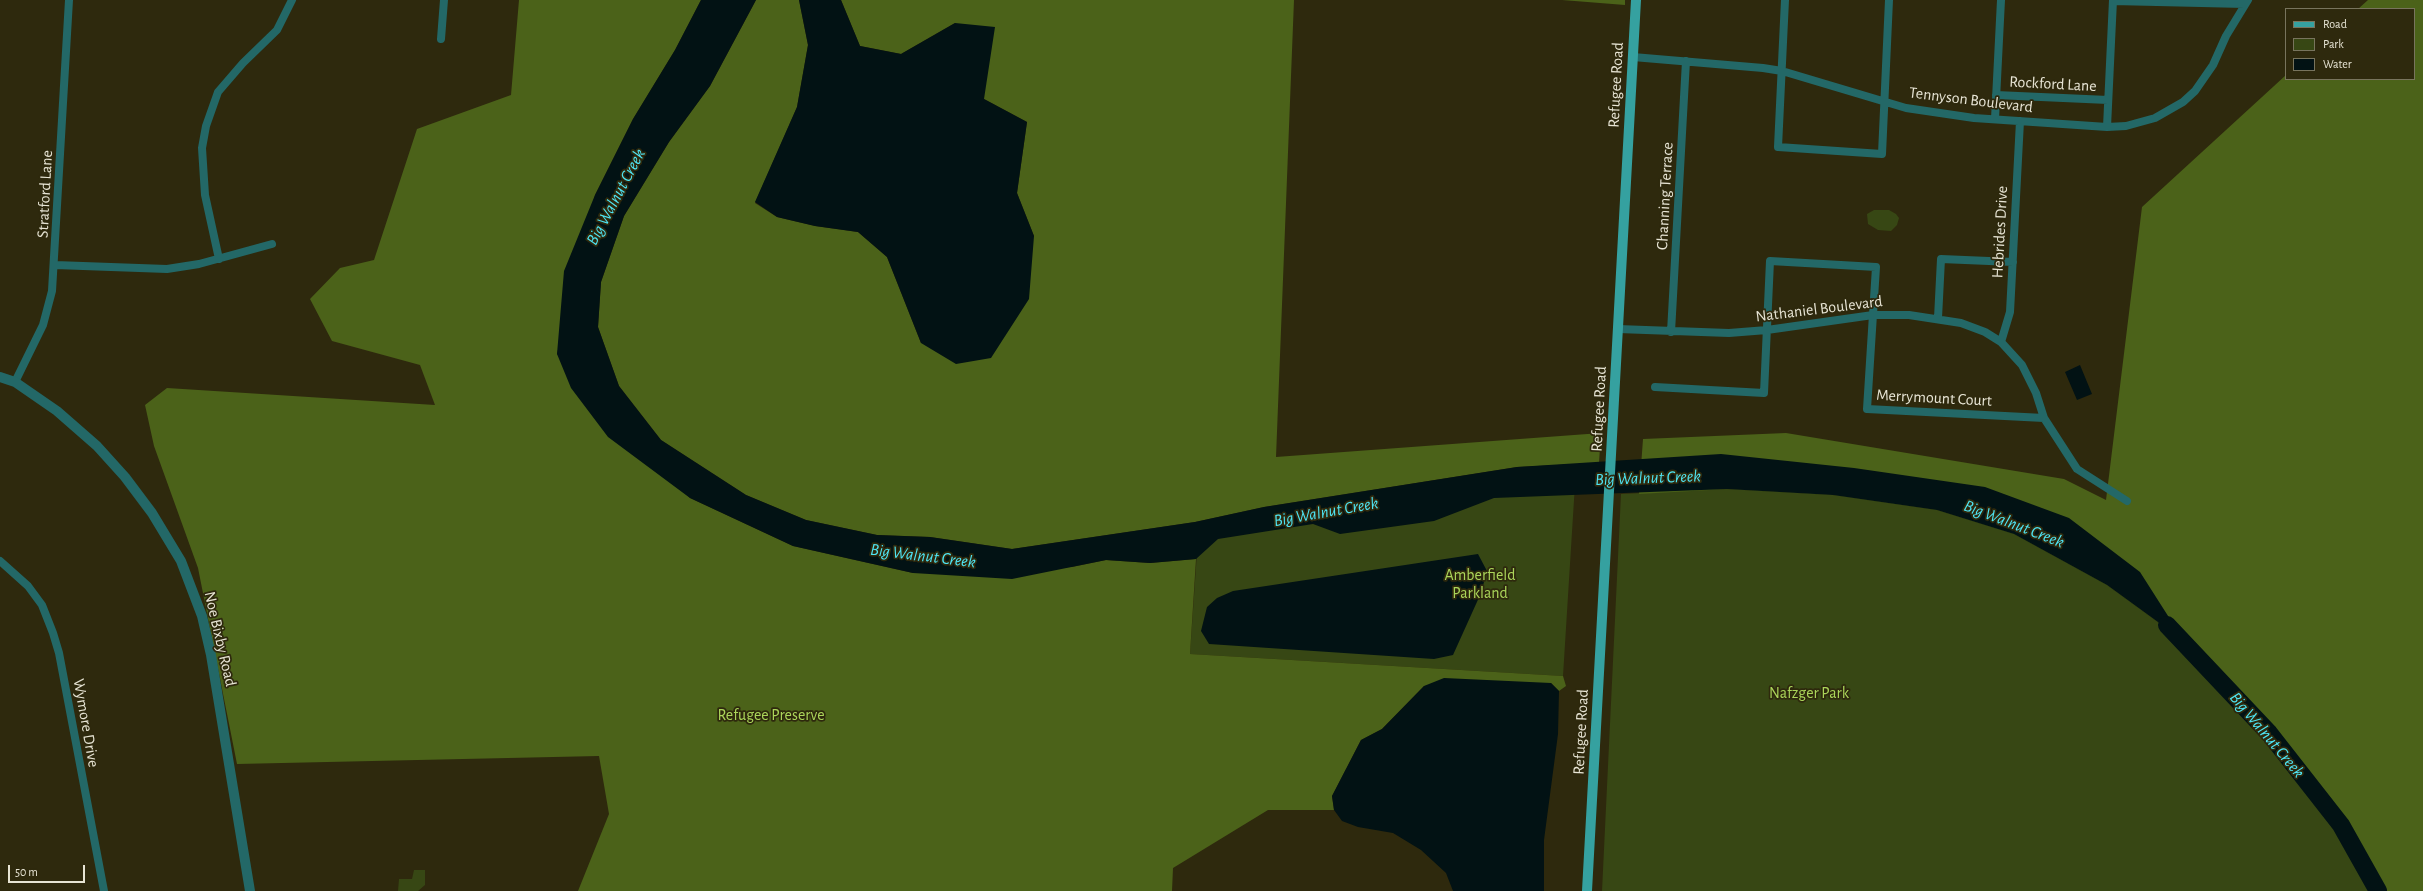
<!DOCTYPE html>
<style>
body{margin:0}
#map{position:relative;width:2423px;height:891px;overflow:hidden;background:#2e290d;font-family:"Alegreya Sans",sans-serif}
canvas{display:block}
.legend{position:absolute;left:2285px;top:8px;width:130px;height:72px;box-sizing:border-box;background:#2e290d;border:1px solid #78745d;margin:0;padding:5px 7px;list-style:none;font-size:12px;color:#e7e4d4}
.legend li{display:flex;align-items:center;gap:8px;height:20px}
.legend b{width:20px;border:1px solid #78745d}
.scale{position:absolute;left:8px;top:865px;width:77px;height:18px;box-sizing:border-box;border:2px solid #e7e4d4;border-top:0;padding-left:5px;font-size:12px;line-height:14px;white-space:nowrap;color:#e7e4d4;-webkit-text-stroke:3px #2e290d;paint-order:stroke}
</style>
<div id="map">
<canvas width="2423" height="891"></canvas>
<ul class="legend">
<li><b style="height:5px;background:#35a1a0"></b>Road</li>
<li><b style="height:11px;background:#374714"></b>Park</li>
<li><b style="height:11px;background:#021214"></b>Water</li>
</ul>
<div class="scale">50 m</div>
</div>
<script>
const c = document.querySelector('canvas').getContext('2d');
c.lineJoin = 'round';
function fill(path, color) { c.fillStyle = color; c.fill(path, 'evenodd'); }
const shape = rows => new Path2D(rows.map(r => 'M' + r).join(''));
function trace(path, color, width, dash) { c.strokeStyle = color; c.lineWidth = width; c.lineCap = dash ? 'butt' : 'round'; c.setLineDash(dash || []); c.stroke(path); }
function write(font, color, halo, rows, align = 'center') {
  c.font = font + ' "Alegreya Sans",sans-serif'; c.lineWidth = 3.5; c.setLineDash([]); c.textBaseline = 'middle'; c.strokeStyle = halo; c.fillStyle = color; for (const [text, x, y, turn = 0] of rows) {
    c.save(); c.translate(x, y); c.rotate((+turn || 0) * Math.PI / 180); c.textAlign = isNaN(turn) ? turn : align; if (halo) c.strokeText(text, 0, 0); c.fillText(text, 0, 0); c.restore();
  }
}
const green = shape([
 [1874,210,1889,210,1896,214,1899,218,1897,225,1891,231,1878,230,1868,224,1867,214],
 [1575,484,1563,676,1190,654,1198,538],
 [1727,489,1833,495,1937,510,2014,534,2107,585,2184,641,2269,733,2341,825,2378,891,1602,891,1621,494],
 [414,870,425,870,425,885,418,891,398,891,399,879,412,879]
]);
const forest = shape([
 [519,0,701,0,675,50,633,119,595,195,557,354,690,498,793,546,913,573,1072,567,1106,560,1150,563,1196,559,1190,654,1563,676,1566,686,1559,691,1551,683,1424,686,1382,729,1361,740,1332,796,1334,810,1268,810,1173,868,1172,891,578,891,609,814,599,756,237,764,198,568,154,446,145,405,167,388,435,405,420,365,332,341,310,299,340,268,374,260,417,129,511,95],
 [756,0,799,0,808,45,797,107,755,203,777,217,815,226,858,232,887,257,921,343,1034,236,1017,193,1027,122,984,99,955,23,901,54,860,46,841,0,1294,0,1276,457,1601,433,1599,463,1517,467,1264,507,1195,522,1012,549,930,537,877,535,806,520,746,495,661,440,619,386,598,327,601,282,624,216,669,142,710,86],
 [1562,0,1625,0,1625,5],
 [2368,0,2423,0,2423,891,2378,891,2341,825,2269,733,2184,641,2107,585,2014,534,1937,510,1833,495,1727,489,1639,494,1643,439,1786,433,2064,479,2106,500,2142,207,2286,75,2286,79,2414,79,2414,9,2358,9]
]);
const water = shape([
 [701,0,756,0,710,86,669,142,624,216,601,282,598,327,619,386,661,440,746,495,806,520,877,535,930,537,1012,549,1195,522,1264,507,1517,467,1721,454,1854,468,1985,487,2069,518,2140,572,2184,641,2107,585,2014,534,1937,510,1833,495,1727,489,1494,498,1434,521,1340,534,1313,524,1218,539,1196,559,1150,563,1106,560,1012,579,913,573,793,546,690,498,608,437,571,388,557,354,564,271,595,195,633,119,675,50],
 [799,0,841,0,860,46,901,54,955,23,995,27,984,99,1027,122,1017,193,1034,236,1029,299,991,358,956,364,921,343,887,257,858,232,815,226,777,217,755,202,797,107,808,45],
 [2080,365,2092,394,2077,400,2065,372],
 [1478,554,1487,571,1481,593,1453,655,1434,659,1209,644,1201,631,1207,607,1217,598,1233,591],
 [1444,678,1551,683,1559,691,1558,734,1544,840,1544,891,1453,891,1446,873,1421,850,1393,833,1358,827,1342,821,1334,810,1332,796,1361,740,1382,729,1424,686]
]);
const river = shape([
 [2167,625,2269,733,2341,825,2378,891]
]);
const minor = shape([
 [1785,0,1778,147,1882,154,1889,0],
 [2113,1,2245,4],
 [441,39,444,0],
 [1633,57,1763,68,1782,71,1906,108,1974,118,2107,127,2126,126,2155,118,2183,102,2195,91,2213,65,2226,36,2248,0],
 [1996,95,2108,100],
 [1995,119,2001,0],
 [2107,127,2113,0],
 [219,259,205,195,202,148,206,126,218,92,243,63,277,30,292,0],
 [55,265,167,269,199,264,272,244],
 [1938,318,1941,259,2013,262],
 [1618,329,1729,333,1767,330,1873,315,1909,315,1961,323,1985,332,2001,342,2022,365,2036,393,2044,418,2077,469,2127,501],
 [1671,332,1686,61],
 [2001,342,2010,312,2020,121],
 [15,382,43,325,52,291,69,0],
 [1655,387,1764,393,1770,261,1876,267,1867,409,2044,418],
 [0,561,28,586,42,605,53,633,59,653,104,891]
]);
const tertiary = shape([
 [0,377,15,382,57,411,97,446,125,477,152,513,181,561,202,616,211,655,250,891]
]);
const primary = shape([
 [1587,891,1636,0]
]);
const streetNames = [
 ["Rockford Lane",2053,84,3],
 ["Refugee Road",1616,85,-87],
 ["Tennyson Boulevard",1971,100,7],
 ["Stratford Lane",45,194,-87],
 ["Channing Terrace",1665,196,-87],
 ["Hebrides Drive",2000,232,-87],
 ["Nathaniel Boulevard",1819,309,-7],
 ["Merrymount Court",1934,398,3],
 ["Refugee Road",1599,409,-87],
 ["Noe Bixby Road",220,639,77],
 ["Wymore Drive",86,723,80],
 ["Refugee Road",1581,732,-87]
];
const parkNames = [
 ["Amberfield",1480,575],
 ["Parkland",1480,593],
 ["Nafzger Park",1809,693],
 ["Refugee Preserve",771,715]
];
const waterNames = [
 ["Big Walnut Creek",616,197,-62],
 ["Big Walnut Creek",1648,478,-2],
 ["Big Walnut Creek",1326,512,-10],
 ["Big Walnut Creek",2014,524,21],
 ["Big Walnut Creek",923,556,7],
 ["Big Walnut Creek",2267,735,50]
];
fill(green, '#374714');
fill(forest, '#4b6219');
fill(water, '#021214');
trace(river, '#021214', 18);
trace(minor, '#236867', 8);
trace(tertiary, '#236867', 10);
trace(primary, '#35a1a0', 10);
write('16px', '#e7e4d4', '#2e290d', streetNames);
write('16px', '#abd55a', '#2e290d', parkNames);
write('italic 17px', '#4ee5f5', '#2e290d', waterNames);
</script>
